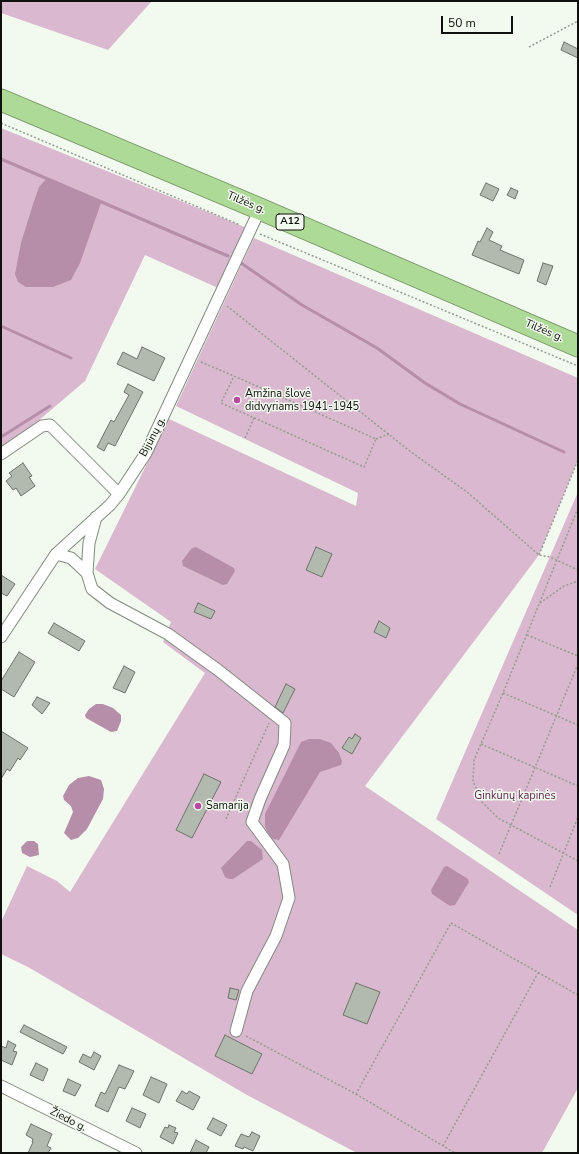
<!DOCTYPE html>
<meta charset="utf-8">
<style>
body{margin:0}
#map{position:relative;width:579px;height:1154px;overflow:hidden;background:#f2f9ee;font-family:"Nunito Sans",sans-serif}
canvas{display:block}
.frame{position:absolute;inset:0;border:2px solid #0e110d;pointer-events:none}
.scale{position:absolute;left:441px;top:16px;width:72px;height:18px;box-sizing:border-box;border:2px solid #0e110d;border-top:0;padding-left:5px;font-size:12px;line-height:14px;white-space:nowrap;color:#0e110d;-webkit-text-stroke:3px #f2f9ee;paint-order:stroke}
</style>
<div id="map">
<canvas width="579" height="1154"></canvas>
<div class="frame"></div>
<div class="scale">50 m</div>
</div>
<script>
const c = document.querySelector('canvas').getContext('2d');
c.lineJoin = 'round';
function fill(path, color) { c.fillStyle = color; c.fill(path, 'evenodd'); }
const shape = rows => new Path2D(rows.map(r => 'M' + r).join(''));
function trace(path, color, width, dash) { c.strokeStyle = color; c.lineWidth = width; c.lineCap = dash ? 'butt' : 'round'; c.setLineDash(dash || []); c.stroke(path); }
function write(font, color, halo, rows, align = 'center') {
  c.font = font + ' "Nunito Sans",sans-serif'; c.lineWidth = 3; c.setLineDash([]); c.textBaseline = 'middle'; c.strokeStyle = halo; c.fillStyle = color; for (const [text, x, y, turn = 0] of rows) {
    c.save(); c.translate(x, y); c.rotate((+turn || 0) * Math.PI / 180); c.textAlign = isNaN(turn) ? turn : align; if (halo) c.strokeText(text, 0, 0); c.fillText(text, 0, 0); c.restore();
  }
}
const green = shape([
 [1,1,152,1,108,50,1,13],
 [1,128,247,228,218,288,145,255,85,381,24,433,1,447],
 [254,238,578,378,578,460,539,555,365,786,578,930,578,1088,542,1153,357,1153,247,1095,28,967,1,954,1,922,27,866,57,881,70,892,205,673,163,642,171,622,95,569,169,419,356,506,358,493,176,406],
 [578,492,578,915,436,819]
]);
const water = shape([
 [47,178,101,203,80,263,71,280,53,287,26,287,18,282,15,274,21,243,34,201,39,187],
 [196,547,234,568,235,571,227,584,223,585,183,566,182,561,192,548],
 [96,704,103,704,113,708,121,715,121,721,117,731,111,732,86,718,85,715,89,709],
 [309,739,320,739,331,743,339,753,342,761,341,765,320,772,279,840,273,839,268,834,265,826,265,814,301,742],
 [89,776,101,780,104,789,103,799,87,829,78,838,71,840,64,833,73,812,71,806,64,800,63,796,69,785,78,778],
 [27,841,34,841,38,844,39,855,30,857,22,853,21,847],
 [247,841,251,841,262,850,263,859,233,879,229,879,225,877,221,868],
 [447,866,468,879,469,882,455,905,450,906,432,894,431,890,444,867]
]);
const stream = shape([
 [1,159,228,256],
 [241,263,302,305,377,348,425,383,460,404,564,452],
 [1,326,71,358],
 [1,437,50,406]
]);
const building = shape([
 [564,42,578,49,578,58,561,50,564,42],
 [486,183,499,189,493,201,480,195,486,183],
 [511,188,518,191,515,199,507,195,511,188],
 [487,228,493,232,489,240,502,246,500,250,524,260,519,274,472,255,478,241,480,242,487,228],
 [543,263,553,266,546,285,537,281,543,263],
 [142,347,165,358,154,381,117,364,123,352,137,359,142,347],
 [128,384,143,392,115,446,108,443,104,451,97,447,111,420,114,422,129,395,124,392,128,384],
 [23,463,32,476,29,477,35,486,21,496,16,488,13,490,6,481,12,476,9,473,23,463],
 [316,547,332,554,322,577,306,570,316,547],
 [1,575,15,584,7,596,1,593,1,575],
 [198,603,215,611,211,619,194,612,198,603],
 [379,621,390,628,386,638,374,632,379,621],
 [54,623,85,641,79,651,48,633,54,623],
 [19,652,35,662,14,697,1,689,1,681,19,652],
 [124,666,135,672,125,693,113,688,124,666],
 [286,684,295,689,283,713,275,707,286,684],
 [37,697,50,703,42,714,32,705,37,697],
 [1,731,28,748,20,760,18,758,10,771,7,769,1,779,1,731],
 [355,734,361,738,352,754,342,748,349,737,352,739,355,734],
 [204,774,221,782,192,838,176,830,204,774],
 [356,983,380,992,367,1024,343,1015,356,983],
 [230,988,239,990,236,1000,228,998,230,988],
 [24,1025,67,1047,63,1054,20,1032,24,1025],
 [225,1035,262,1054,252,1074,215,1056,225,1035],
 [8,1041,16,1045,13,1051,17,1052,12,1065,1,1060,1,1046,6,1048,8,1041],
 [94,1052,101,1056,94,1070,79,1062,83,1054,91,1058,94,1052],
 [36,1063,48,1069,43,1081,30,1075,36,1063],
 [119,1065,134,1071,125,1089,119,1087,108,1112,95,1106,101,1092,105,1094,119,1065],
 [151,1077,167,1084,159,1103,143,1095,151,1077],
 [68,1079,81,1085,75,1096,63,1091,68,1079],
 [182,1091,187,1094,189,1091,200,1097,193,1110,176,1101,182,1091],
 [132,1108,146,1114,140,1128,126,1121,132,1108],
 [213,1118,227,1125,221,1136,207,1129,213,1118],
 [31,1124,52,1134,47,1146,51,1148,48,1153,28,1153,33,1142,32,1142,33,1139,26,1135,31,1124],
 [169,1125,176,1128,174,1132,178,1133,173,1144,160,1137,165,1127,168,1128,169,1125],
 [252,1132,260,1136,253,1151,244,1147,243,1149,235,1146,241,1134,249,1137,252,1132],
 [196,1140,209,1147,206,1153,190,1153,196,1140]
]);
const path = shape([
 [529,47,578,21],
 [1,123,240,225],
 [260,234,578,366],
 [227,306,411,452,467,492,539,555,550,557,578,570],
 [201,362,234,376,376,439,364,467,221,403,234,376],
 [245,438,254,418],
 [376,439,389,434],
 [578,508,503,693,474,760,473,781,482,802,498,818,578,861],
 [539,555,578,460],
 [540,603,564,586,578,581],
 [527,635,578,656],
 [503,693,578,725],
 [481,744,578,786],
 [226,819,269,723],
 [499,854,578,664],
 [550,887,578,817],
 [246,1036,356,1094,451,923,578,995],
 [356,1094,455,1153],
 [443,1146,538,973]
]);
const street = shape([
 [1,454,42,426,50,425,119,494],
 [56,554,71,558,87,573,92,589,110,603,168,634,218,670,285,723,284,745,260,799,252,822,283,864,289,898,276,936,247,991,236,1031],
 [87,573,89,543,96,517],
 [1,637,56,554,110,505,119,494,146,453,260,209],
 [1,1086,136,1153]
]);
const highway = shape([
 [1,100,260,209,578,346]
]);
const markers = [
 [237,400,4,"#b946a0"],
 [198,806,4,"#b946a0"]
];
const shields = [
 [290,222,28]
];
const shieldNames = [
 ["A12",290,222]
];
const streetNames = [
 ["Tilžės g.",246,203,23],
 ["Tilžės g.",544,331,23],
 ["Bijūnų g.",153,437,-62],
 ["Žiedo g.",68,1120,27]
];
const poiNames = [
 ["Amžina šlovė",245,394],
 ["didvyriams 1941-1945",245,407],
 ["Samarija",206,806]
];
const parkNames = [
 ["Ginkūnų kapinės",515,796]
];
fill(green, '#dab8cf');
fill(water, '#b68eaa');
trace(stream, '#b68eaa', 3);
fill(building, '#b2b9af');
trace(building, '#6d746a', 1);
trace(street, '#838a80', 13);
trace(highway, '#759467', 23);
trace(path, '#969c93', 1.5, [2, 2]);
trace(street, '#fff', 11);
trace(highway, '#addb97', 21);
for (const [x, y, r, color] of markers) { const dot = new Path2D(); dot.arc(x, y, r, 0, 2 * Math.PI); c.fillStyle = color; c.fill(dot); trace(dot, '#f2f9ee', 1.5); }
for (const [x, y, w] of shields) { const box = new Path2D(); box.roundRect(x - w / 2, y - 8, w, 16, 3); c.fillStyle = '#f2f9ee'; c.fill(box); trace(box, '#0e110d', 1); }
write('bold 10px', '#0e110d', null, shieldNames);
write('11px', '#0e110d', '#f2f9ee', streetNames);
write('11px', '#0e110d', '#f2f9ee', poiNames, 'left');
write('11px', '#5c2950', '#f2f9ee', parkNames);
</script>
